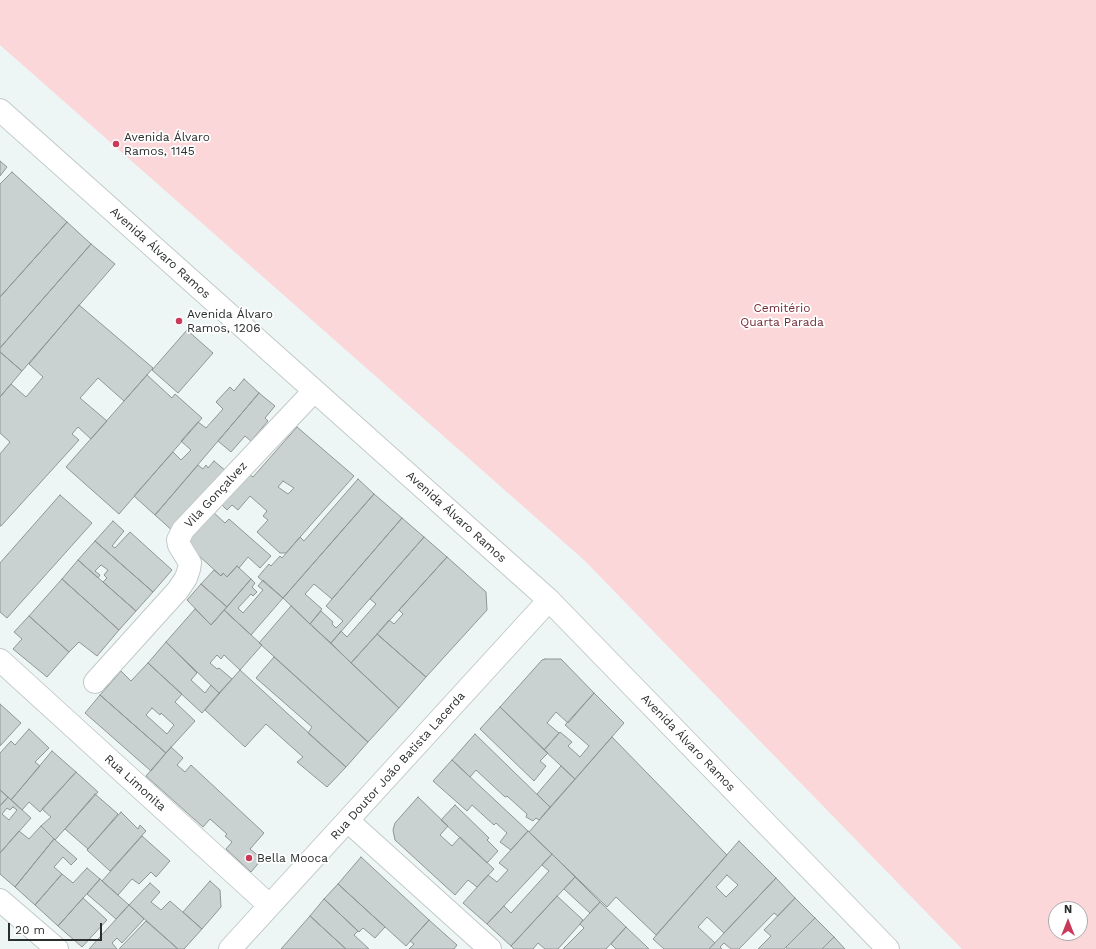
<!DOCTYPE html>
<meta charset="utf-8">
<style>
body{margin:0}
#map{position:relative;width:1096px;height:949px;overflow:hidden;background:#edf6f4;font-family:"Work Sans",sans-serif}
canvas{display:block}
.north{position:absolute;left:1048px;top:901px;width:40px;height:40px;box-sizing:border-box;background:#fff;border:1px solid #aaabab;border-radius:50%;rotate:0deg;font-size:11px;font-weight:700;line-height:16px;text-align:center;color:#2a2e2d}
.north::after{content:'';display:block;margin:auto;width:14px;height:18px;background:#ca3a58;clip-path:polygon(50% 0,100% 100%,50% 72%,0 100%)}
.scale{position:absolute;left:8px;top:923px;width:94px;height:18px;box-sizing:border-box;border:2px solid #2a2e2d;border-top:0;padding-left:5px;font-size:12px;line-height:14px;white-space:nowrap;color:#2a2e2d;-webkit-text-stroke:3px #fff;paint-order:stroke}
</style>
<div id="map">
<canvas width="1096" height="949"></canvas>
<div class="north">N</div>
<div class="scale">20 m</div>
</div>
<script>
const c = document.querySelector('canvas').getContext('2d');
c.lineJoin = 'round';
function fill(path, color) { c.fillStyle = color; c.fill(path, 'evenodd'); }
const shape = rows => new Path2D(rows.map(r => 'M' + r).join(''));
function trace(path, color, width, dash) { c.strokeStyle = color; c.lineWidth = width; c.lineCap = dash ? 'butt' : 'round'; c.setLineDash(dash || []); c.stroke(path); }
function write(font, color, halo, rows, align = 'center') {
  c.font = font + ' "Work Sans",sans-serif'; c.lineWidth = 3.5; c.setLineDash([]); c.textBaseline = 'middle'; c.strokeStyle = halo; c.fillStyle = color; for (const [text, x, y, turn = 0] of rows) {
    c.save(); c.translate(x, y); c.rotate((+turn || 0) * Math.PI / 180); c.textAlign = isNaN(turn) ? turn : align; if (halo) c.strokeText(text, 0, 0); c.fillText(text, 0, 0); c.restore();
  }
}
const green = shape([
 [0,0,1096,0,1096,949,962,949,584,560,0,45],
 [1056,909,1080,909,1080,933,1056,933]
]);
const building = shape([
 [0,161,7,167,0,176,0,161],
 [12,172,67,222,0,297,0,184,12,172],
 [67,222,91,244,0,348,0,297,67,222],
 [91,244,115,264,22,371,0,352,0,348,91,244],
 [79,305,153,368,124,401,98,378,80,398,107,421,91,439,78,427,72,434,79,440,1,526,0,526,0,454,10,442,0,433,0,397,11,384,26,397,43,377,29,364,79,305],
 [187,330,213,353,178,393,152,370,187,330],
 [0,352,22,371,0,397,0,352],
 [147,375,172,398,175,394,202,418,119,514,66,467,147,375],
 [244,379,259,393,155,515,134,496,173,452,181,460,191,450,181,441,198,422,206,428,223,409,216,402,230,387,234,391,244,379],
 [259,393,275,406,265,418,268,421,251,441,245,436,231,452,218,441,259,393],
 [297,427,354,476,286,553,280,553,257,532,268,520,263,516,267,511,250,496,238,510,232,505,227,510,220,503,247,473,253,477,297,427],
 [283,481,294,488,288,494,278,487,283,481],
 [214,461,226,471,174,532,155,515,198,465,203,469,206,465,208,468,214,461],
 [358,479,374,494,283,598,258,577,269,564,271,566,280,556,282,558,300,537,304,541,358,479],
 [374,494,402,518,332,599,314,584,305,594,322,609,310,624,283,598,374,494],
 [60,495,92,523,7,618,0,612,0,563,60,495],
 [213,512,225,523,229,519,271,556,260,568,248,557,239,568,237,566,227,577,223,573,221,576,185,543,213,512],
 [402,518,424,537,331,643,310,624,321,611,333,622,332,624,336,628,343,621,326,606,402,518],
 [113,521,124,531,112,546,115,548,130,532,172,570,153,592,95,541,113,521],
 [424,537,447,557,351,663,331,643,341,631,347,637,376,604,370,599,424,537],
 [95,541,153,592,136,611,103,582,107,578,104,575,108,570,101,565,95,571,100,575,98,578,78,560,95,541],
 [447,557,486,592,487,610,426,677,377,634,389,620,394,624,403,614,399,610,447,557],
 [78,560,136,611,119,630,62,579,78,560],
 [237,566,251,579,227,607,201,584,214,570,221,576,223,573,227,577,237,566],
 [62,579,119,630,97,656,79,642,69,652,29,616,62,579],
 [251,579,255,583,252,587,257,592,253,596,251,594,238,608,243,613,263,590,258,586,263,580,283,598,251,635,224,610,251,579],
 [201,584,227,607,211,625,187,600,201,584],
 [291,606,399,708,368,742,259,643,291,606],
 [195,609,211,625,224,610,262,645,240,670,224,655,221,659,217,655,210,663,217,669,219,668,232,679,219,693,166,642,195,609],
 [29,616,69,652,47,677,13,649,22,639,14,632,29,616],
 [377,634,426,677,399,708,351,663,377,634],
 [166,642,197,673,191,680,205,693,211,685,219,693,202,713,148,663,166,642],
 [274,657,368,742,346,767,308,733,312,727,256,678,274,657],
 [545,659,561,659,594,693,568,723,556,712,547,723,559,733,544,750,500,707,542,660,545,659],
 [148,663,182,694,175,702,195,721,166,753,100,695,121,671,131,681,148,663],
 [152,708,160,715,161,713,174,725,167,734,146,715,152,708],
 [240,670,346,767,327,787,297,762,303,757,266,724,245,747,205,710,240,670],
 [594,693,624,723,575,779,544,750,560,732,572,742,568,746,580,757,589,746,565,725,594,693],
 [100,695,166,753,151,771,85,713,100,695],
 [0,704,21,723,0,746,0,704],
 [500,707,548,753,540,761,546,766,534,781,480,729,500,707],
 [29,729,49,748,35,762,40,766,11,800,0,790,0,753,11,741,15,745,29,729],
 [475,734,550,807,539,820,536,818,533,821,526,817,527,814,507,796,505,797,476,770,470,777,452,760,475,734],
 [612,737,727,855,656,935,616,897,607,907,529,832,612,737],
 [171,747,183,758,177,765,185,772,191,765,264,833,250,849,262,859,251,872,226,849,232,842,225,836,227,834,210,819,203,827,146,776,171,747],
 [52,751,76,772,40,812,29,802,22,810,11,800,52,751],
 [452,760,528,831,511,850,500,842,507,833,496,823,494,825,472,805,467,811,433,781,452,760],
 [561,766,575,779,550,807,537,794,561,766],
 [76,772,98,792,55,840,41,826,51,817,42,809,76,772],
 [0,790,8,797,0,806,0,790],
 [95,794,118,814,88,849,65,829,95,794],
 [8,797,31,818,0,853,0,806,8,797],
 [13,807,17,810,9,820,2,814,7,808,10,810,13,807],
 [418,797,448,826,440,835,452,846,460,837,494,869,477,887,468,880,455,895,395,840,393,830,395,823,418,797],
 [455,805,489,838,487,840,498,851,487,863,441,820,455,805],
 [121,812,138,829,140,825,146,831,110,871,87,850,121,812],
 [41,826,54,839,15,887,0,874,0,853,19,831,29,839,41,826],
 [528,831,552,854,487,924,463,903,488,875,497,882,508,870,499,863,528,831],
 [142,836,170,861,156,877,151,872,139,884,132,879,118,895,102,881,142,836],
 [54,839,77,859,71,865,63,857,54,867,62,874,35,905,15,887,54,839],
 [739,841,776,878,724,933,707,917,698,927,715,943,709,949,664,949,653,939,739,841],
 [727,875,738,885,726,897,716,887,727,875],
 [552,854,575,877,511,946,487,924,504,906,511,913,549,871,542,865,552,854],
 [361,857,429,920,406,946,338,884,361,857],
 [87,868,100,879,58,926,35,905,62,874,73,883,87,868],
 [575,877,600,902,590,913,564,889,575,877],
 [776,878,795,898,778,916,774,913,739,949,731,949,724,943,720,947,722,949,709,949,776,878],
 [100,879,129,905,116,919,87,894,100,879],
 [210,881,220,890,221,907,202,929,183,912,210,881],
 [150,883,160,892,151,902,161,910,170,901,202,929,184,949,178,949,129,905,150,883],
 [338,884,385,927,375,938,363,928,359,932,324,899,338,884],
 [557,896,583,920,580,924,558,949,545,949,538,943,533,949,514,949,511,946,557,896],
 [83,898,107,920,82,947,58,926,83,898],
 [795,898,815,918,784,949,758,949,771,936,764,930,795,898],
 [324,899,358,931,354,935,369,949,346,949,310,916,324,899],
 [600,902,626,927,606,949,563,949,584,928,580,924,600,902],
 [129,905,144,919,122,943,117,938,112,943,117,949,89,949,129,905],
 [310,916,346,949,281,949,310,916],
 [815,918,834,937,822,949,787,949,786,947,815,918],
 [429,920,457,945,454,949,409,949,414,944,410,941,429,920],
 [146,921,178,949,119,949,146,921],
 [626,927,646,946,649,949,616,949,611,944,626,927],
 [834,937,845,949,822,949,834,937]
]);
const street = shape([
 [0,660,269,905],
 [95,682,178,590,186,578,189,569,190,563,179,545,178,540,183,530,314,391],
 [348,821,490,949],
 [0,900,57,949],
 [230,949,549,600]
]);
const secondary = shape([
 [0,110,549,600,888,949]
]);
const markers = [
 [116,144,4,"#ca3a58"],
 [179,321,4,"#ca3a58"],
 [249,858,4,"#ca3a58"]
];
const poiNames = [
 ["Avenida Álvaro",124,137],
 ["Ramos, 1145",124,151],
 ["Avenida Álvaro",187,314],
 ["Ramos, 1206",187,328],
 ["Bella Mooca",257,858]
];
const streetNames = [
 ["Avenida Álvaro Ramos",160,253,42],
 ["Vila Gonçalvez",216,495,-47],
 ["Avenida Álvaro Ramos",456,517,42],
 ["Avenida Álvaro Ramos",688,743,46],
 ["Rua Doutor João Batista Lacerda",398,766,-48],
 ["Rua Limonita",135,783,42]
];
const parkNames = [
 ["Cemitério",782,308],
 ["Quarta Parada",782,322]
];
fill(green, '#fbd7da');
fill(building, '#c9d2d0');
trace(building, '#8e9694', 1);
trace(street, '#c1cac8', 24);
trace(secondary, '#c1cac8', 24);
trace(street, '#fff', 22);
trace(secondary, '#fff', 22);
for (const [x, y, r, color] of markers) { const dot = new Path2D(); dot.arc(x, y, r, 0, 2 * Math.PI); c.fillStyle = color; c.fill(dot); trace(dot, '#fff', 1.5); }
write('12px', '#2a2e2d', '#fff', poiNames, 'left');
write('12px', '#2a2e2d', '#fff', streetNames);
write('12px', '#742b37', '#fff', parkNames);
</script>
